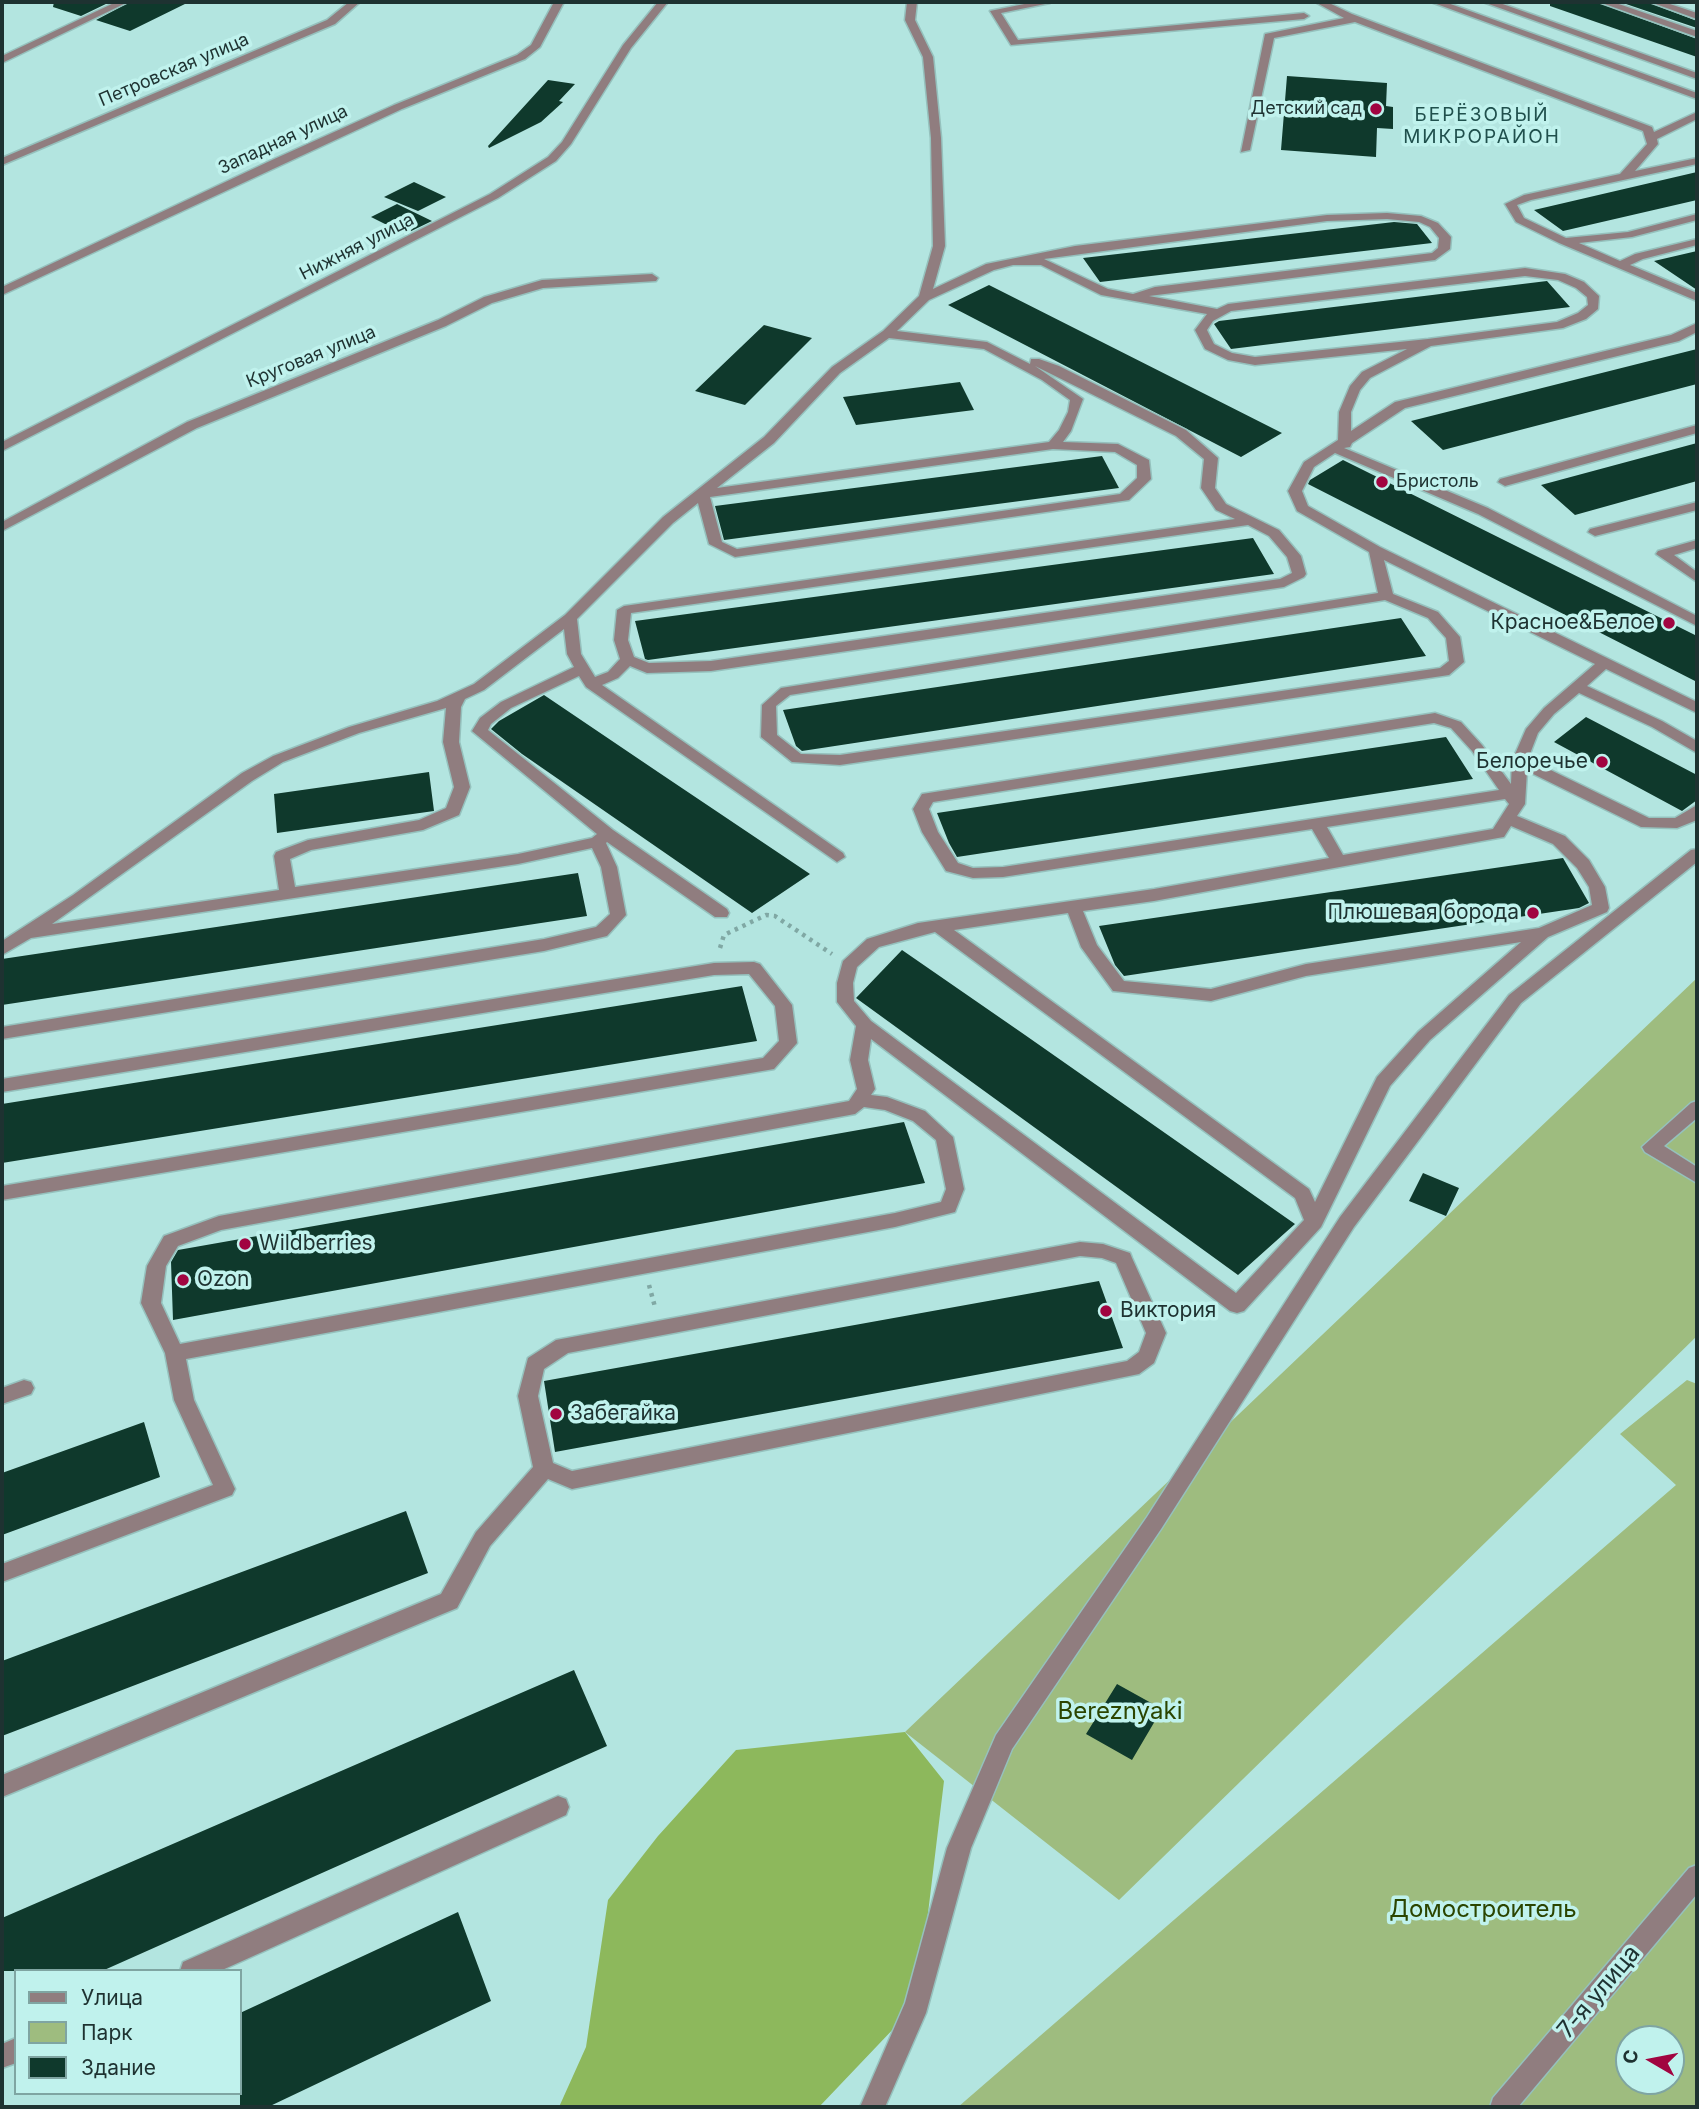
<!DOCTYPE html>
<meta charset="utf-8">
<style>
body{margin:0}
#map{position:relative;width:1699px;height:2109px;overflow:hidden;background:#b3e5e0;font-family:Inter,sans-serif}
canvas{display:block}
.frame{position:absolute;inset:0;border:4px solid #1e3231;pointer-events:none}
.legend{position:absolute;left:14px;top:1969px;width:228px;height:126px;box-sizing:border-box;background:#c0f2ed;border:2px solid #7fa5a2;margin:0;padding:9px 12px;list-style:none;font-size:21px;color:#1e3231}
.legend li{display:flex;align-items:center;gap:14px;height:35px}
.legend b{width:35px;border:2px solid #7fa5a2}
.north{position:absolute;left:1615px;top:2025px;width:70px;height:70px;box-sizing:border-box;background:#c0f2ed;border:2px solid #7fa5a2;border-radius:50%;rotate:280deg;font-size:19px;font-weight:700;line-height:28px;text-align:center;color:#1e3231}
.north::after{content:'';display:block;margin:auto;width:24px;height:32px;background:#a10440;clip-path:polygon(50% 0,100% 100%,50% 72%,0 100%)}
</style>
<div id="map">
<canvas width="1699" height="2109"></canvas>
<div class="frame"></div>
<ul class="legend">
<li><b style="height:9px;background:#907d7f"></b>Улица</li>
<li><b style="height:19px;background:#9ebc7f"></b>Парк</li>
<li><b style="height:19px;background:#0f392c"></b>Здание</li>
</ul>
<div class="north">С</div>
</div>
<script>
const c = document.querySelector('canvas').getContext('2d');
c.lineJoin = 'round';
function fill(path, color) { c.fillStyle = color; c.fill(path, 'evenodd'); }
const shape = rows => new Path2D(rows.map(r => 'M' + r).join(''));
function trace(path, color, width, dash) { c.strokeStyle = color; c.lineWidth = width; c.lineCap = dash ? 'butt' : 'round'; c.setLineDash(dash || []); c.stroke(path); }
function write(font, color, halo, rows, align = 'center') {
  c.font = font + ' Inter,sans-serif'; c.lineWidth = 7; c.setLineDash([]); c.textBaseline = 'middle'; c.strokeStyle = halo; c.fillStyle = color; for (const [text, x, y, turn = 0] of rows) {
    c.save(); c.translate(x, y); c.rotate((+turn || 0) * Math.PI / 180); c.textAlign = isNaN(turn) ? turn : align; if (halo) c.strokeText(text, 0, 0); c.fillText(text, 0, 0); c.restore();
  }
}
const green = shape([
 [1697,978,1697,1336,1119,1900,905,1732],
 [1687,1380,1697,1384,1697,2107,958,2107,1676,1485,1620,1434],
 [1629,2039,1671,2039,1671,2081,1629,2081]
]);
const forest = shape([
 [905,1732,944,1781,917,2004,819,2107,559,2107,586,2047,608,1900,658,1836,736,1750]
]);
const building = shape([
 [54,2,110,2,81,16,53,7],
 [130,2,189,2,130,31,96,20],
 [1550,2,1596,2,1697,39,1697,57,1550,6],
 [1620,2,1647,2,1697,21,1697,28],
 [1287,76,1387,83,1386,106,1393,107,1393,129,1377,128,1376,157,1281,150],
 [548,80,575,84,559,101,563,102,541,122,489,148,488,146],
 [1697,172,1697,200,1563,231,1534,210],
 [414,182,446,197,418,211,384,197],
 [397,204,432,221,405,234,371,217],
 [1394,222,1417,224,1432,243,1100,282,1083,258],
 [1697,251,1697,290,1654,261],
 [1547,281,1570,307,1231,349,1214,324,1219,321],
 [989,285,1191,387,1282,433,1241,457,948,305],
 [764,325,812,338,745,405,695,391],
 [1697,349,1697,384,1443,450,1411,421],
 [960,382,974,410,856,425,843,397],
 [1697,443,1697,481,1575,515,1541,485],
 [1102,456,1119,488,724,540,715,506],
 [1343,460,1697,636,1697,682,1308,484,1310,480],
 [1253,538,1274,574,648,660,645,659,635,621],
 [1401,618,1426,656,802,751,796,746,783,710],
 [544,695,658,772,810,874,752,913,522,754,491,729,499,721],
 [1586,717,1697,775,1697,800,1682,811,1554,742],
 [1446,737,1473,779,957,857,949,843,937,813],
 [429,772,434,811,277,833,274,794],
 [1563,858,1589,903,1579,908,1124,976,1115,965,1099,926],
 [578,873,587,916,2,1005,2,959],
 [902,950,1025,1035,1295,1224,1238,1275,856,998],
 [742,986,757,1041,2,1163,2,1104],
 [904,1122,925,1183,173,1320,171,1262,178,1250],
 [1423,1173,1459,1188,1446,1216,1409,1201],
 [1099,1281,1123,1348,555,1452,544,1381],
 [144,1422,160,1477,2,1535,2,1473],
 [406,1511,428,1573,2,1736,2,1661],
 [574,1670,607,1746,102,1971,2,1971,2,1918],
 [1117,1684,1162,1709,1132,1760,1086,1734],
 [458,1912,491,2001,268,2107,240,2107,240,2013]
]);
const path = shape([
 [720,948,724,935,766,915,775,916,832,954],
 [649,1285,655,1307]
]);
const minor = shape([
 [116,2,128,2,2,63,2,56,116,2],
 [349,2,360,2,335,24,2,165,2,158,327,20,349,2],
 [554,2,564,2,540,47,525,59,402,109,2,295,2,287,272,160,394,105,517,55,531,45,554,2],
 [658,2,668,2,631,48,571,144,556,161,498,198,2,451,2,442,490,194,548,157,562,142,623,45,658,2],
 [907,2,917,2,915,20,933,57,941,138,945,246,933,289,986,264,1075,246,1327,215,1387,213,1421,216,1438,223,1451,237,1450,249,1435,260,1149,296,1217,309,1228,304,1525,268,1565,274,1584,282,1599,296,1598,309,1586,319,1563,328,1431,346,1370,378,1360,390,1351,412,1351,431,1395,402,1671,335,1697,323,1697,332,1679,341,1405,408,1352,443,1350,447,1344,448,1488,508,1697,616,1697,626,1478,514,1335,453,1314,467,1302,491,1308,506,1380,547,1697,702,1697,713,1606,669,1587,686,1662,721,1697,741,1697,753,1652,727,1579,693,1554,714,1538,733,1528,759,1649,818,1675,818,1697,805,1697,820,1677,828,1641,827,1527,771,1525,804,1517,816,1565,836,1589,860,1605,887,1609,908,1607,912,1548,937,1430,1040,1390,1086,1321,1227,1244,1311,1237,1313,1230,1311,871,1039,868,1060,875,1089,871,1095,887,1097,925,1111,953,1137,964,1189,955,1212,895,1227,186,1359,194,1400,235,1489,232,1495,2,1582,2,1564,213,1485,174,1400,165,1353,141,1303,147,1266,164,1236,219,1216,849,1101,857,1089,850,1060,856,1026,837,1002,837,983,843,961,867,939,918,923,1154,889,1329,858,1312,829,1003,877,973,878,946,871,922,832,913,809,922,794,1435,713,1461,722,1482,745,1511,784,1512,761,1526,729,1544,708,1595,664,1384,560,1393,594,1438,612,1460,637,1464,662,1449,675,840,765,792,762,761,737,762,705,781,688,1378,593,1369,552,1297,511,1288,491,1304,462,1338,440,1339,412,1350,386,1362,372,1407,349,1255,365,1228,360,1205,349,1195,330,1207,314,1101,295,1041,265,1013,265,994,270,929,300,897,331,987,342,1030,364,1031,359,1039,359,1059,366,1186,430,1218,458,1215,488,1226,504,1279,530,1301,556,1306,574,1304,577,1284,587,711,671,647,673,630,666,618,678,602,685,843,853,845,857,837,862,586,687,579,676,511,708,491,724,488,730,613,830,727,909,729,913,727,917,715,917,607,842,606,843,617,867,626,915,607,936,544,951,2,1039,2,1027,544,939,596,927,610,914,601,867,592,848,518,864,31,938,2,955,2,941,73,895,242,773,273,756,349,727,437,701,474,684,565,615,663,517,764,437,832,367,883,331,919,296,933,246,931,138,923,57,905,20,907,2],
 [1387,219,1419,222,1430,227,1439,238,1438,248,1432,253,1155,287,1133,294,1108,289,1044,259,1327,221,1387,219],
 [1525,276,1558,280,1576,288,1587,297,1588,305,1578,313,1557,322,1428,339,1255,357,1232,353,1214,344,1207,330,1213,321,1231,311,1525,276],
 [889,338,984,349,1042,380,1070,400,1068,412,1059,430,1049,442,717,488,774,443,840,373,889,338],
 [1035,366,1176,436,1204,459,1201,488,1216,510,1235,519,624,606,617,610,614,640,620,659,608,672,595,677,581,654,577,619,673,523,698,503,709,544,735,557,1129,500,1151,479,1149,460,1118,444,1063,442,1071,431,1083,399,1035,366],
 [1053,449,1115,452,1137,465,1137,478,1120,494,737,549,722,542,710,497,1053,449],
 [1248,525,1269,536,1287,557,1292,573,1280,579,711,661,649,663,634,657,628,640,631,613,1248,525],
 [1385,600,1428,618,1446,638,1449,661,1440,668,840,755,801,754,777,735,776,706,790,695,1385,600],
 [564,629,567,654,574,667,501,702,480,718,472,731,597,834,592,838,518,854,295,887,290,859,311,850,423,830,459,815,470,787,459,742,461,707,465,699,484,690,564,629],
 [446,708,443,742,454,787,446,808,419,820,308,840,276,852,274,856,279,890,52,924,252,781,283,762,359,733,446,708],
 [1434,723,1451,728,1472,751,1499,790,1003,867,973,868,958,863,938,832,929,809,933,802,1434,723],
 [1505,799,1509,804,1493,829,1343,855,1327,827,1505,799],
 [1511,826,1553,844,1577,868,1589,887,1592,905,1539,928,1306,964,1211,989,1124,981,1097,945,1083,911,1154,901,1498,838,1504,837,1511,826],
 [1068,913,1081,947,1113,991,1211,1001,1306,976,1521,942,1418,1032,1377,1077,1315,1202,1309,1189,954,930,1068,913],
 [935,932,1295,1198,1304,1220,1236,1293,871,1021,854,1001,853,983,857,967,879,947,935,932],
 [864,1107,885,1110,913,1121,936,1140,946,1189,941,1202,895,1213,180,1344,161,1303,166,1266,178,1246,221,1230,855,1114,864,1107],
 [1034,2,1050,3,1001,13,1018,40,1304,13,1309,16,1304,19,1011,45,990,11,1034,2],
 [1315,2,1327,2,1352,14,1652,127,1654,132,1697,112,1697,119,1657,139,1658,144,1635,171,1697,158,1697,164,1531,200,1517,205,1524,218,1566,238,1628,232,1697,214,1697,220,1632,237,1579,243,1620,261,1635,254,1697,239,1697,245,1643,259,1630,265,1697,293,1697,301,1559,243,1516,222,1505,204,1524,195,1620,174,1647,144,1643,131,1355,22,1274,38,1250,150,1241,152,1265,34,1344,18,1315,2],
 [1431,2,1445,2,1697,93,1697,99,1431,2],
 [1483,2,1497,2,1697,73,1697,79,1483,2],
 [1599,2,1613,2,1697,31,1697,37,1599,2],
 [1650,2,1664,2,1697,13,1697,19,1650,2],
 [652,274,658,278,656,281,543,288,492,303,446,326,197,428,2,531,2,522,187,422,438,320,484,297,542,280,652,274],
 [1697,425,1697,433,1505,486,1498,482,1500,479,1697,425],
 [1697,502,1697,510,1595,536,1588,532,1590,529,1697,502],
 [1697,540,1697,548,1674,555,1697,572,1697,582,1656,554,1658,551,1697,540],
 [1697,849,1697,862,1521,1003,1354,1227,1161,1529,1012,1749,971,1848,926,2013,885,2107,860,2107,905,2003,947,1848,996,1735,1147,1517,1340,1217,1509,995,1691,850,1697,849],
 [754,962,760,964,792,1005,797,1043,774,1069,2,1200,2,1186,763,1058,779,1041,775,1006,749,974,714,975,2,1092,2,1079,714,963,754,962],
 [1697,1101,1697,1118,1664,1146,1697,1167,1697,1183,1645,1152,1642,1147,1691,1103,1697,1101],
 [1080,1242,1103,1244,1130,1253,1132,1258,1166,1333,1154,1363,1139,1374,572,1489,548,1479,490,1546,457,1608,2,1797,2,1775,441,1594,476,1532,533,1467,518,1396,528,1358,556,1340,1080,1242],
 [1080,1256,1102,1258,1116,1263,1146,1333,1139,1352,1127,1361,572,1471,553,1463,538,1396,544,1369,568,1353,1080,1256],
 [24,1380,31,1382,34,1388,31,1394,2,1404,2,1388,24,1380],
 [558,1796,566,1799,569,1807,566,1815,220,1971,180,1971,183,1962,558,1796],
 [1697,1865,1697,1894,1518,2107,1490,2107,1493,2098,1689,1868,1697,1865],
 [16,2038,16,2063,2,2068,2,2044,16,2038]
]);
const markers = [
 [1376,109,7,"#a10440"],
 [1382,482,7,"#a10440"],
 [1669,623,7,"#a10440"],
 [1602,762,7,"#a10440"],
 [1533,913,7,"#a10440"],
 [245,1244,7,"#a10440"],
 [183,1280,7,"#a10440"],
 [1106,1311,7,"#a10440"],
 [556,1414,7,"#a10440"]
];
const farStreetnames = [
 ["Петровская улица",174,70,-23],
 ["Западная улица",283,140,-25],
 ["Нижняя улица",357,247,-27],
 ["Круговая улица",311,357,-22]
];
const farPoinames = [
 ["Детский сад",1362,109],
 ["Бристоль",1396,482,"left"]
];
const farNeighbourhoodnames = [
 ["БЕРЁЗОВЫЙ",1482,115],
 ["МИКРОРАЙОН",1482,137]
];
const poiNames = [
 ["Красное&Белое",1655,623,"right"],
 ["Белоречье",1588,762,"right"],
 ["Плюшевая борода",1519,913,"right"],
 ["Wildberries",259,1244],
 ["Ozon",197,1280],
 ["Виктория",1120,1311],
 ["Забегайка",570,1414]
];
const nearParknames = [
 ["Bereznyaki",1120,1712],
 ["Домостроитель",1483,1910]
];
const nearStreetnames = [
 ["7-я улица",1599,1992,-50]
];
fill(green, '#9ebc7f');
fill(forest, '#8db85c');
fill(building, '#0f392c');
trace(minor, '#95c1bd', 3);
trace(path, '#80a8a4', 4.5, [3.5, 5]);
fill(minor, '#907d7f');
for (const [x, y, r, color] of markers) { const dot = new Path2D(); dot.arc(x, y, r, 0, 2 * Math.PI); c.fillStyle = color; c.fill(dot); trace(dot, '#c0f2ed', 2.5); }
write('18px', '#1e3231', '#c0f2ed', farStreetnames);
write('18px', '#1e3231', '#c0f2ed', farPoinames, 'right');
c.letterSpacing = '2px';
write('19px', '#20504d', '#c0f2ed', farNeighbourhoodnames);
c.letterSpacing = '0px';
write('21px', '#1e3231', '#c0f2ed', poiNames, 'left');
write('24px', '#2b4500', '#c0f2ed', nearParknames);
write('24px', '#1e3231', '#c0f2ed', nearStreetnames);
</script>
